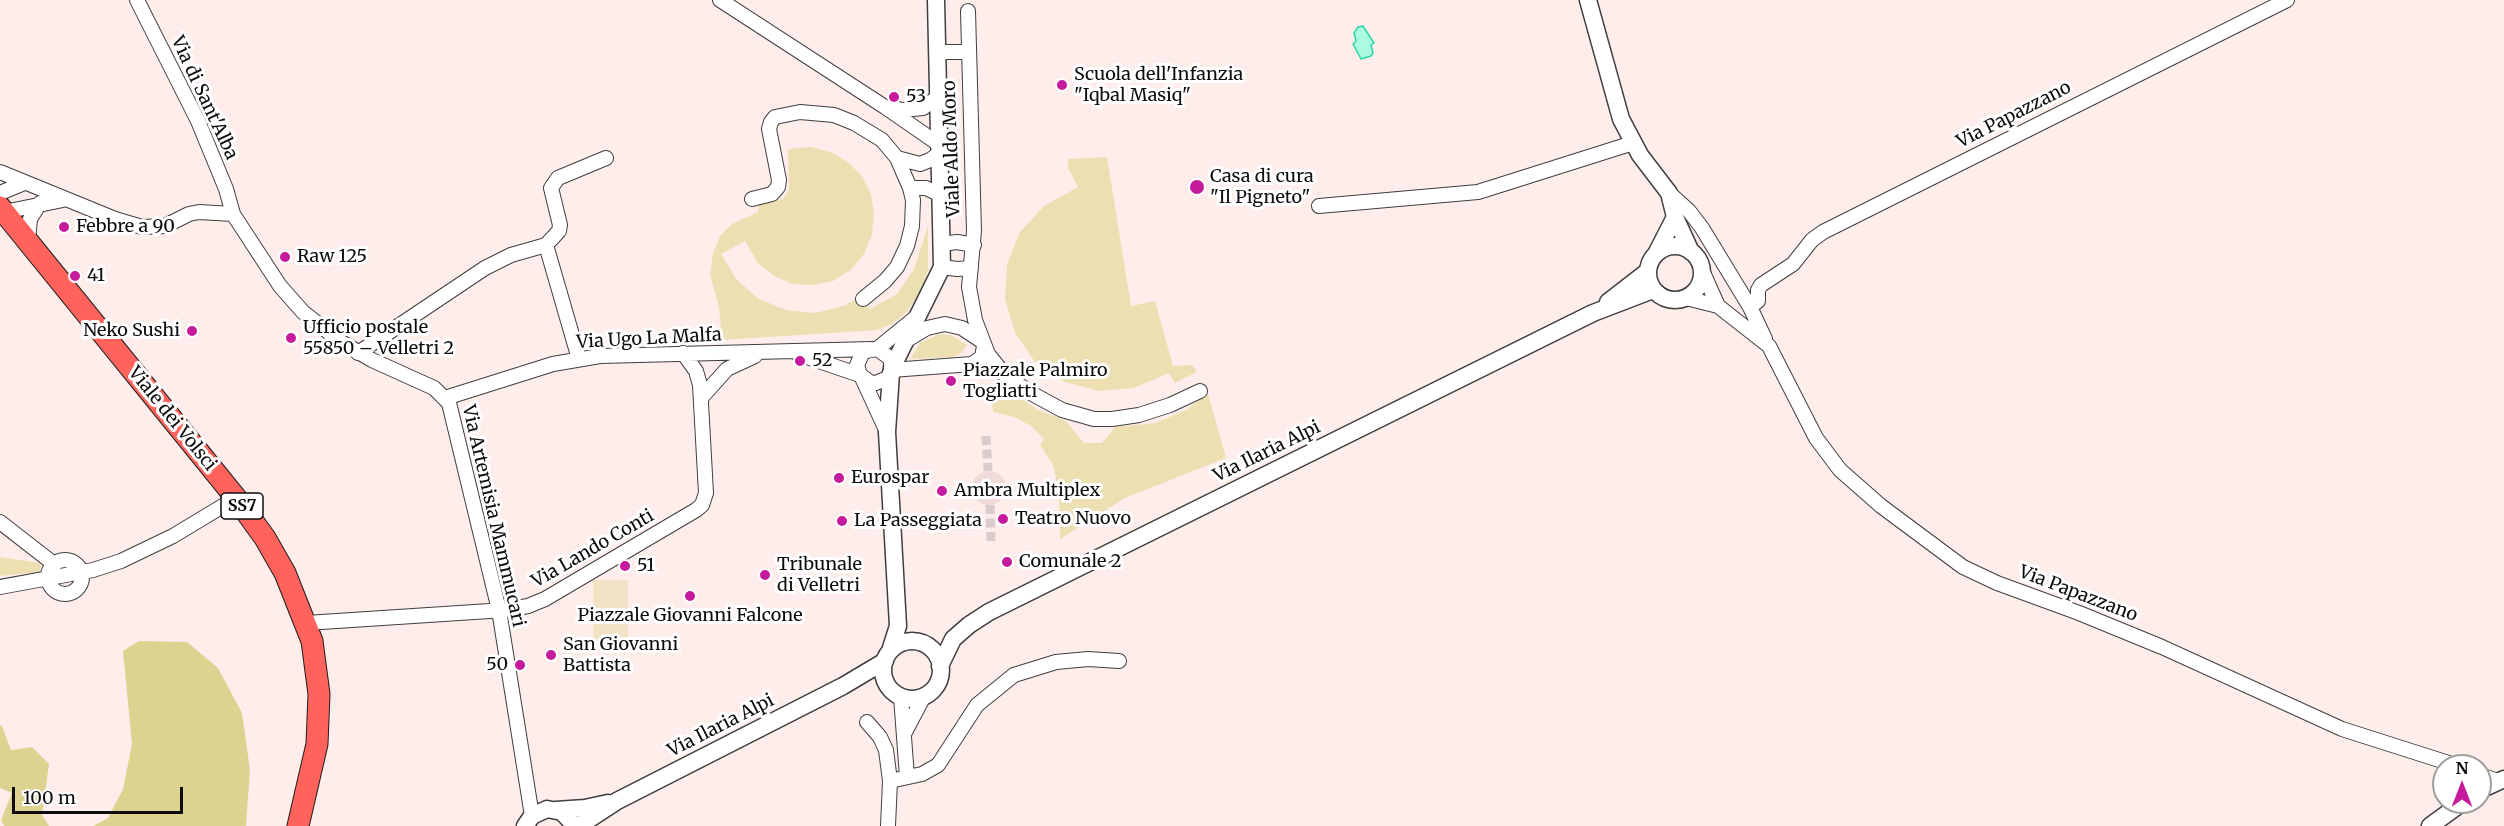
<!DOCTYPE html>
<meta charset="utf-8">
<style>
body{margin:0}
#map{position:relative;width:2504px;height:826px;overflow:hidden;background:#ffedeb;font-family:Merriweather,serif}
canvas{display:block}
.north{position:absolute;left:2432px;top:754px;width:60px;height:60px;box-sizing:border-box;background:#fff;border:2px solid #9e9e9e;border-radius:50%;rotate:0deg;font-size:16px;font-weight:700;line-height:24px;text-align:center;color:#0c0c0c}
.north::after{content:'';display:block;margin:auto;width:21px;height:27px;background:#c51a9b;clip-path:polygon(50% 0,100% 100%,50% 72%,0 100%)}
.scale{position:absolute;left:12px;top:787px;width:171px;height:27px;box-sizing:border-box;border:3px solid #0c0c0c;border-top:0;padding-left:8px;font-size:18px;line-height:21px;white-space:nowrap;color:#0c0c0c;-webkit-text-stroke:4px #fff;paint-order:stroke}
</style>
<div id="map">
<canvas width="2504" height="826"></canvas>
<div class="north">N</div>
<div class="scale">100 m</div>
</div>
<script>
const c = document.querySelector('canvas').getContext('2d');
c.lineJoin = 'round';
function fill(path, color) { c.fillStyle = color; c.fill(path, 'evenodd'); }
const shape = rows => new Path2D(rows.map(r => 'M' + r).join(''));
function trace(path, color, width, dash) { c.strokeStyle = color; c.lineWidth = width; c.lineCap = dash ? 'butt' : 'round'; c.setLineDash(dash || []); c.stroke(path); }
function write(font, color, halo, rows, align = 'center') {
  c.font = font + ' Merriweather,serif'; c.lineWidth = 6; c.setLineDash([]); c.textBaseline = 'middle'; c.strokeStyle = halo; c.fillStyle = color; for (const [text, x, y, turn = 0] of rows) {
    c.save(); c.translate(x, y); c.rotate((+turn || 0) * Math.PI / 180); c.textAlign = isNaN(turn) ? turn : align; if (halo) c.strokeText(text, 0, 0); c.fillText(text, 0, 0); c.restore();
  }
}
const green = shape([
 [811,147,831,152,848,162,862,176,871,194,874,214,872,235,864,254,851,270,833,281,813,285,793,284,774,276,758,263,745,241,721,254,737,280,759,299,786,310,815,313,844,306,861,296,870,309,897,294,914,269,928,226,928,269,922,289,907,312,892,324,877,330,722,340,719,308,710,274,713,254,720,236,732,224,758,212,759,204,783,199,789,190,788,149],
 [1107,157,1131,306,1155,301,1173,366,1192,365,1197,372,1175,383,1169,373,1134,388,1099,391,1065,382,1035,362,1015,333,1005,299,1007,264,1020,232,1044,206,1078,187,1068,168,1068,159],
 [939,334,951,335,967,345,961,353,954,357,910,359,920,343],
 [991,389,1006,389,1038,410,1066,421,1084,443,1102,443,1115,427,1155,423,1186,410,1208,394,1226,458,1125,498,1060,539,1059,493,1053,465,1040,445,1044,439,1031,426,1014,417,993,412],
 [0,557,41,563,40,572,0,576]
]);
const forest = shape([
 [139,641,187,642,218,668,242,713,250,770,246,826,93,826,108,818,123,789,132,744,123,651],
 [0,725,2,726,11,750,32,747,49,764,42,815,49,826,4,826,1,820,12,793,0,788]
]);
const pitch = shape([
 [593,580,628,580,628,651,593,651]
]);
const plaza = shape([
 '972 488a17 17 0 1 1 34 0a17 17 0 1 1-34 0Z'
]);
const water = shape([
 [1363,26,1374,43,1371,45,1373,53,1371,56,1361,59,1353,44,1356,41,1354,33,1358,27,1363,26]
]);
const pedestrianTunnel = shape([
 [986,436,988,471],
 [990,505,991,545]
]);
const minor = shape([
 [137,0,198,121,226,189,233,214,280,286,303,312,341,342,372,360,434,388,449,403,499,610,532,816],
 [720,0,885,107,940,145],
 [968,11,974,231,969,287,975,320,988,354,1004,374,1029,392,1062,410,1094,419,1112,419,1139,415,1170,405,1200,391],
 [938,52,969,52],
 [889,107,903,110,923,108,939,96],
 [897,158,920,164,930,160,940,153],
 [0,172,115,219,142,227,165,226,189,214,199,212,233,214],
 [910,188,926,188,941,195],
 [0,193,24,183],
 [1669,193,1689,211,1702,228,1750,307,1765,339],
 [752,199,772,194,778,187,779,180,769,129,771,122,775,117,800,112,834,115,854,123,882,140,897,158,910,188,913,200,912,226,907,246,897,267,885,281,863,299],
 [1319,206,1478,192,1633,143],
 [4,212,63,200],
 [28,241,30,219,40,203],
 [942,244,957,242,974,245],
 [942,267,957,269,971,268],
 [1702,270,1718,306],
 [1686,298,1718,306,1769,346,1816,438,1840,470,1881,506,1963,567,1997,583,2079,613,2162,647,2342,729,2458,766],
 [1750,307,1758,301,1758,290,1761,285,1793,264,1812,240,1823,232,2287,0],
 [907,340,927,328,945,324,962,328,983,342],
 [877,349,915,318],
 [358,353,485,268,511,255,546,245],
 [798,354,860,375,873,384,888,378,892,368,890,358,877,349,866,351,862,354,857,365,860,375],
 [579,359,546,245,559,231,560,225,551,188,558,178,606,158],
 [891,370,972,364,982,357,984,346],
 [863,380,887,432],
 [445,398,553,364,600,356,872,349],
 [701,398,727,369,755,356],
 [0,522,54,564],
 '48 577a17 17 0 1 1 34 0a17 17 0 1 1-34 0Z',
 [0,587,93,570,121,561,173,536,236,498],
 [306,623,505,610,528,606,545,599,696,510,702,505,706,493,700,385,696,371,683,353],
 [901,697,907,777],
 [867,722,880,737,886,750,890,781,888,826],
 [904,734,924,696],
 [2480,775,2498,781],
 [890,781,922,774,938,765,977,705,1014,675,1056,662,1088,659,1119,661]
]);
const tertiary = shape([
 [1588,0,1621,119,1640,155,1669,193,1675,217,1691,252],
 '1648 273a27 27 0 1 1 54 0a27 27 0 1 1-54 0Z',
 [1656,254,1675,217],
 [1608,302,1648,271],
 [892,368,942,267,936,0],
 '883 670a29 29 0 1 1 58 0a29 29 0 1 1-58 0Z',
 [890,651,898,626,887,432,891,373],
 [940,666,953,639,969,625,989,612,1593,313,1653,290],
 [2480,790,2504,779],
 [556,810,585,808,608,803],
 [525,826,532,816,547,809,562,812,575,826],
 [579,826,617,801,843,686,885,661],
 [2430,826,2463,802]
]);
const primary = shape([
 [0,207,236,498,265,538,285,573,312,641,319,694,317,744,298,826]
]);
const markers = [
 [1062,85,6,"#c51a9b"],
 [894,97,6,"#c51a9b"],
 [1197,187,8,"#c51a9b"],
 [64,227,6,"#c51a9b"],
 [285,257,6,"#c51a9b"],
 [75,276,6,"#c51a9b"],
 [192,331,6,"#c51a9b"],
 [291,338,6,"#c51a9b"],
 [800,361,6,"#c51a9b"],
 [951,381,6,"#c51a9b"],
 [839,478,6,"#c51a9b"],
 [942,491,6,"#c51a9b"],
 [1003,519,6,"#c51a9b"],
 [842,521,6,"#c51a9b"],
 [1007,562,6,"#c51a9b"],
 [625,566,6,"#c51a9b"],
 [765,575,6,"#c51a9b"],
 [690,596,6,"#c51a9b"],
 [551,655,6,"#c51a9b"],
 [520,665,6,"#c51a9b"]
];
const shields = [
 [242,506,42]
];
const shieldNames = [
 ["SS7",242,506]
];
const poiNames = [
 ["Scuola dell'Infanzia",1074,75],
 ["\"Iqbal Masiq\"",1074,96],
 ["53",906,97],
 ["Casa di cura",1210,177],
 ["\"Il Pigneto\"",1210,198],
 ["Febbre a 90",76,227],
 ["Raw 125",297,257],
 ["41",87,276],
 ["Ufficio postale",303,328],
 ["55850 – Velletri 2",303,349],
 ["Neko Sushi",180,331,"right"],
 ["52",812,361],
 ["Piazzale Palmiro",963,371],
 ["Togliatti",963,392],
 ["Eurospar",851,478],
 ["Ambra Multiplex",954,491],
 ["Teatro Nuovo",1015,519],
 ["La Passeggiata",854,521],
 ["Comunale 2",1019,562],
 ["Tribunale",777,565],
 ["di Velletri",777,586],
 ["51",637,566],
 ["Piazzale Giovanni Falcone",690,616,"center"],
 ["San Giovanni",563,645],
 ["Battista",563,666],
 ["50",508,665,"right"]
];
const streetNames = [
 ["Via di Sant'Alba",204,98,65],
 ["Via Papazzano",2014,115,-27],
 ["Viale Aldo Moro",952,149,-92],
 ["Via Ugo La Malfa",649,339,-3],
 ["Viale dei Volsci",172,419,51],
 ["Via Ilaria Alpi",1267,452,-26],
 ["Via Artemisia Mammucari",493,516,77],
 ["Via Lando Conti",593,549,-30],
 ["Via Papazzano",2078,594,21],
 ["Via Ilaria Alpi",721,726,-27]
];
fill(green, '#ecdfb2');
fill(forest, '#ded290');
fill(pitch, '#f3e2c4');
fill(plaza, '#efdbda');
fill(water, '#abfbe0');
trace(water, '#2dd7a3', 1.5);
trace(pedestrianTunnel, '#dbcbca', 9, [9, 4.5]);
trace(minor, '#3f3f3f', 16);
trace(tertiary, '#3f3f3f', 19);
trace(primary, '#1d1d1d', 23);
trace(minor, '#fff', 14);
trace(tertiary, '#fff', 16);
trace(primary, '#ff635b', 21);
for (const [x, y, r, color] of markers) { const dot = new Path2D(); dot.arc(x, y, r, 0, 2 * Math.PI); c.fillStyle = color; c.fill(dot); trace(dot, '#fff', 2); }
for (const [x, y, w] of shields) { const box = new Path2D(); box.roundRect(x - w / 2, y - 13, w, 26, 4.5); c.fillStyle = '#fff'; c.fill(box); trace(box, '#0c0c0c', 1.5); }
write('bold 16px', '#0c0c0c', null, shieldNames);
write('18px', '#0c0c0c', '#fff', poiNames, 'left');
write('18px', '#0c0c0c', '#fff', streetNames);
</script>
